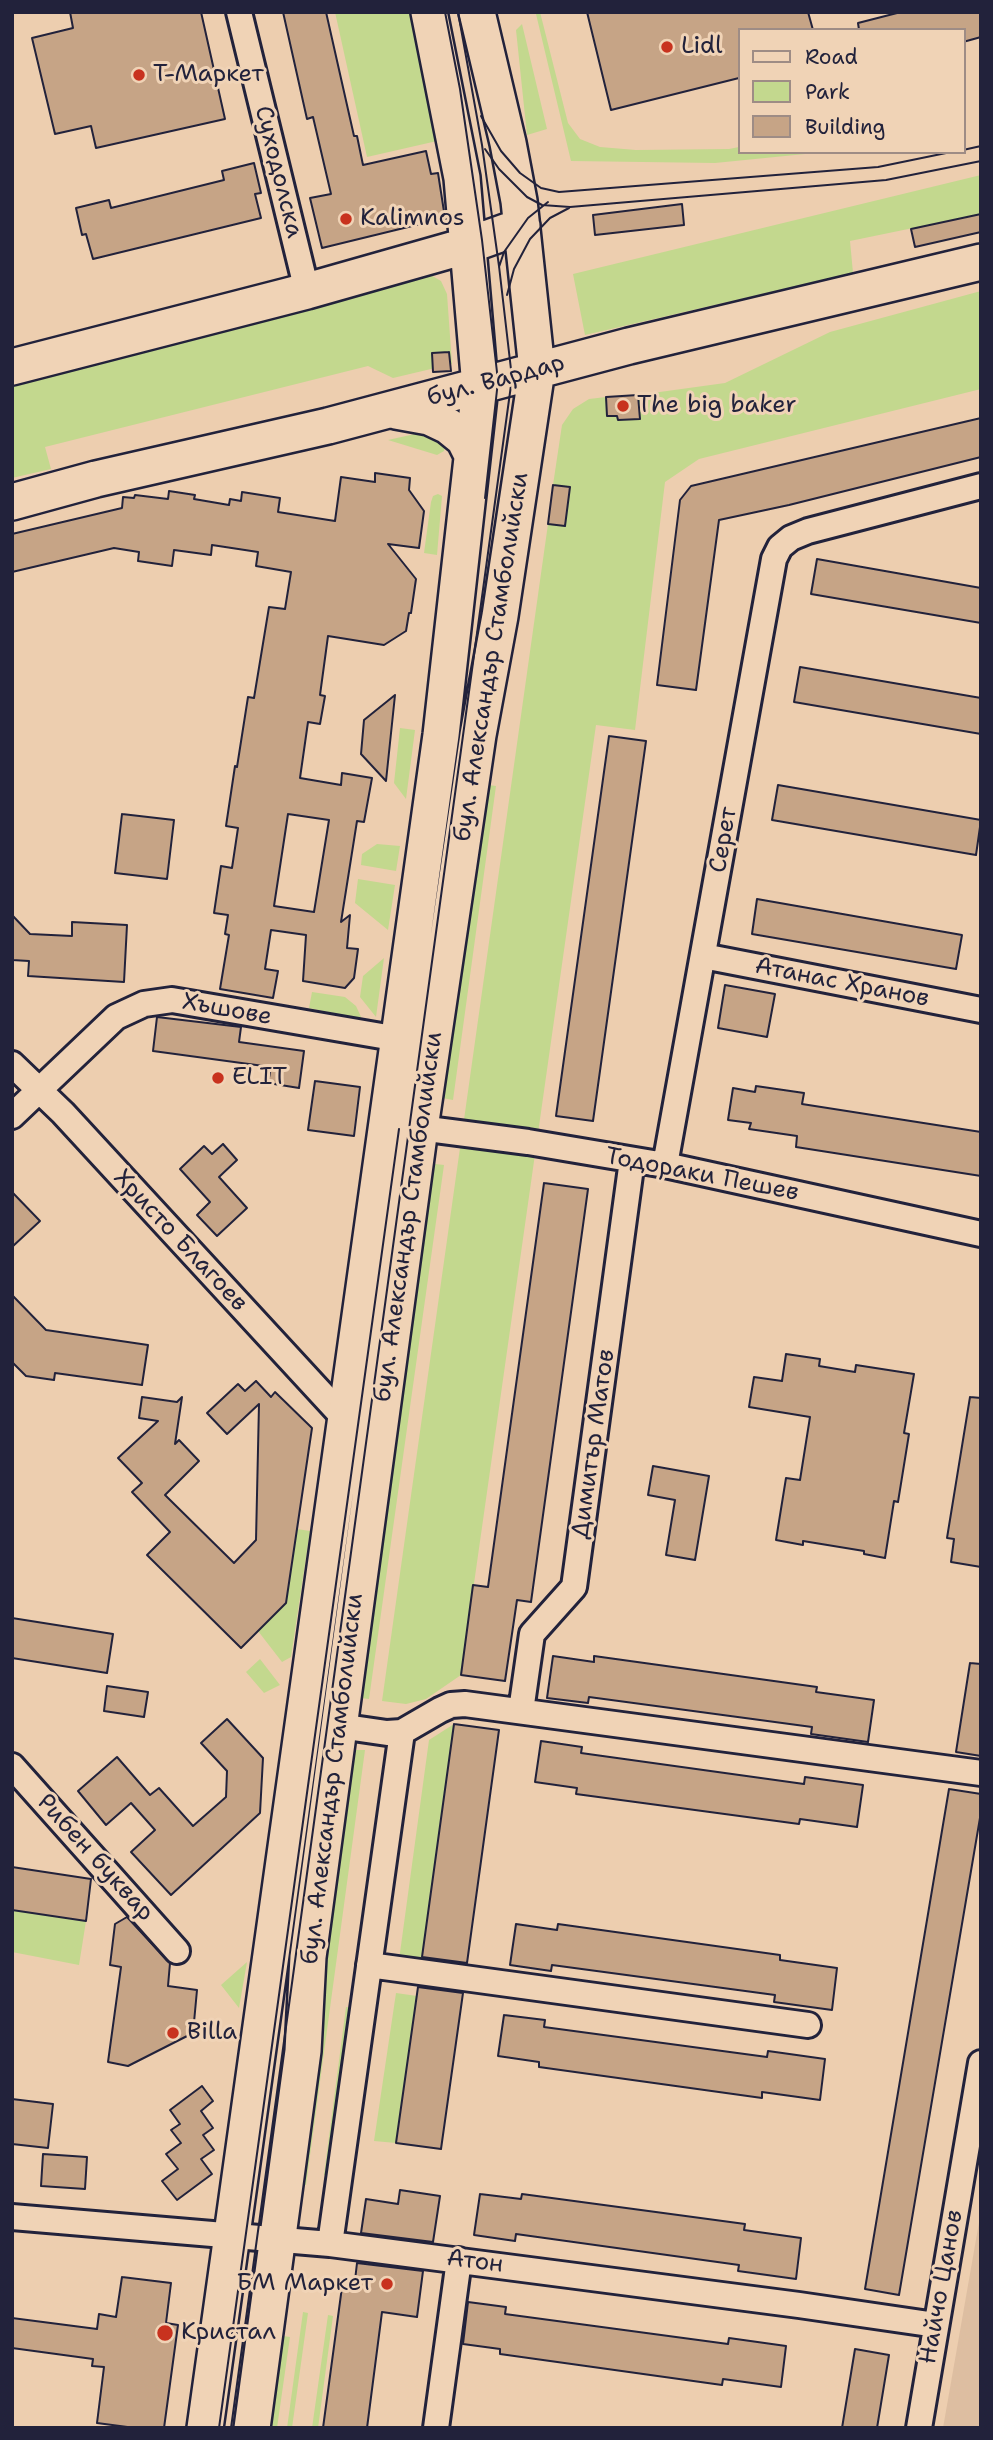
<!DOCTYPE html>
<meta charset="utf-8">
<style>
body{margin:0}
#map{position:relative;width:993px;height:2440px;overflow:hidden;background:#edceaf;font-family:"Shantell Sans",sans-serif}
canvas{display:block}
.frame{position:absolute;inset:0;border:14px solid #22223b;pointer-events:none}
.legend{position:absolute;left:738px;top:28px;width:228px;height:126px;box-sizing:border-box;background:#f0d3b6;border:2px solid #9e8c85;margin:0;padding:9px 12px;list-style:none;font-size:21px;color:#22223b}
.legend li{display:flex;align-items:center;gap:14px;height:35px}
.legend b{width:35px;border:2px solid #9e8c85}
</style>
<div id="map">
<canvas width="993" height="2440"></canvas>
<div class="frame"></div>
<ul class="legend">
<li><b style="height:9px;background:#f0d3b6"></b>Road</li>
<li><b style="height:19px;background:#c3d88e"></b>Park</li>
<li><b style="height:19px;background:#c6a486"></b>Building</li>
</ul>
</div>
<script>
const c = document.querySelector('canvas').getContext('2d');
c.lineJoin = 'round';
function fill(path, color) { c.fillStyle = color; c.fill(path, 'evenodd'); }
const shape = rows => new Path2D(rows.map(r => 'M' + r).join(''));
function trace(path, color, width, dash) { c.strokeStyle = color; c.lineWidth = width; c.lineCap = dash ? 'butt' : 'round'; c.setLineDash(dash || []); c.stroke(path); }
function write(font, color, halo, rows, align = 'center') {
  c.font = font + ' "Shantell Sans",sans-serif'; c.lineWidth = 6; c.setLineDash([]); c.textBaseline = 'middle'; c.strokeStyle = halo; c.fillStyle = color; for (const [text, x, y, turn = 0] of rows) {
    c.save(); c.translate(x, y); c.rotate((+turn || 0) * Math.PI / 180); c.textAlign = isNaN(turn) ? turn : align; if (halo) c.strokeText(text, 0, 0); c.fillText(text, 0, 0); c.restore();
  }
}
const built = shape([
 [981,2211,981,2428,943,2428]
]);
const green = shape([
 [335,12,410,12,437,141,367,157],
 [540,12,568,123,580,139,600,147,636,150,729,149,739,147,739,152,825,152,715,163,571,161,536,14],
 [522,24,547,129,527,135,516,30],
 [981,175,981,214,850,241,853,273,585,335,573,274],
 [429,274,441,281,447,294,452,364,393,378,368,366,45,447,51,469,12,478,12,385],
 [981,291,981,389,699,459,665,482,635,730,596,725,461,1675,426,1699,406,1704,382,1701,548,524,565,526,570,488,553,485,562,425,573,409,589,399,606,397,607,416,617,416,618,420,639,419,638,395,725,383,830,332],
 [428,431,446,436,444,451,437,455,388,440],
 [438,494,442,496,437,555,424,553,431,502,433,496],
 [400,728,415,730,406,799,394,783],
 [480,784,496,786,453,1100,437,1097],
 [377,844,400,846,396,871,361,865,362,854],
 [358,879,395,885,388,930,355,903],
 [384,958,376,1017,360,997,363,976],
 [312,992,345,997,356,1006,362,1019,309,1008],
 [427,1163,444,1165,369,1699,352,1697],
 [297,1529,310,1531,291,1657,282,1662,258,1631,286,1603],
 [260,1659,280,1685,264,1693,246,1672],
 [454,1724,421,1963,399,1960,429,1740],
 [356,1750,365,1750,306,2185,297,2184,347,1756],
 [12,1910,86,1921,79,1965,12,1952],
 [247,1962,239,2008,221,1985],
 [396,1993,417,1996,396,2143,374,2141],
 [346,2007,352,2008,330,2176,324,2175],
 [303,2312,308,2313,292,2428,287,2428],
 [328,2315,333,2316,318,2428,312,2428],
 [277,2335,290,2337,277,2428,264,2428]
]);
const building = shape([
 [70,12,201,12,225,119,96,148,91,126,55,134,32,38,73,28,70,12],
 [283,12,326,12,354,136,357,136,363,165,426,151,431,174,438,173,445,218,322,248,310,198,331,194,313,117,307,119,283,12],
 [587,12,808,12,813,30,739,30,739,78,611,110,587,12],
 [901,12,981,12,981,37,963,42,963,30,859,30,858,23,901,12],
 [254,163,261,193,255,194,261,218,93,259,86,234,82,235,76,208,109,200,111,208,224,180,222,171,254,163],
 [682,204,684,225,595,235,593,215,682,204],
 [981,214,981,232,915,247,911,229,981,214],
 [449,352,451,371,433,372,432,353,449,352],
 [638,395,640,419,618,420,617,416,607,416,606,397,638,395],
 [981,418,981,457,789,505,719,520,696,690,657,685,680,500,691,486,981,418],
 [375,473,410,478,409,490,424,511,419,548,388,544,416,579,411,613,409,613,406,631,384,645,328,636,320,695,325,696,320,724,308,722,300,778,341,785,342,773,372,778,364,822,357,821,341,922,350,915,347,948,358,949,354,978,345,988,303,981,306,935,271,930,265,969,278,971,273,998,220,989,229,935,225,934,228,915,214,913,221,866,232,868,238,828,226,826,235,766,237,767,248,697,254,698,269,607,285,609,291,572,256,566,258,552,212,545,211,555,174,550,172,566,138,561,139,552,114,548,12,572,12,534,122,508,123,497,134,498,135,495,168,499,169,491,195,495,194,499,229,505,230,499,241,501,242,492,280,498,278,512,335,521,341,477,375,482,375,473],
 [288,814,329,820,314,912,274,906,288,814],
 [553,485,570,487,565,526,548,524,553,485],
 [817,559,981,588,981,623,811,594,817,559],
 [800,667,981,698,981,734,794,702,800,667],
 [395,695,386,781,361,754,364,720,395,695],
 [609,736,646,741,593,1121,556,1116,609,736],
 [778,785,981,820,976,855,772,820,778,785],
 [122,814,174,820,167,879,115,873,122,814],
 [757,899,962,935,956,969,752,934,757,899],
 [12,915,30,934,72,936,72,922,127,925,124,982,28,976,29,961,12,960,12,915],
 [725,985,775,994,767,1037,718,1028,725,985],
 [157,1017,241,1027,239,1042,304,1051,299,1088,268,1083,271,1067,153,1051,157,1017],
 [315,1081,360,1087,354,1136,308,1130,315,1081],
 [756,1086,804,1093,802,1104,981,1132,981,1176,796,1147,797,1136,749,1129,751,1123,728,1120,733,1088,755,1092,756,1086],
 [223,1144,237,1160,219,1177,247,1208,217,1236,197,1215,210,1202,180,1169,204,1146,212,1154,223,1144],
 [544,1183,588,1189,531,1602,517,1600,505,1681,461,1675,473,1585,488,1587,544,1183],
 [12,1192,40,1221,12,1247,12,1192],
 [12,1295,46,1330,148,1345,142,1385,55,1373,54,1380,26,1376,12,1362,12,1295],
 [786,1354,820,1359,819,1366,855,1372,856,1365,914,1374,904,1433,909,1434,898,1502,894,1501,885,1558,864,1554,864,1551,803,1541,803,1545,776,1540,786,1478,800,1480,810,1417,749,1407,754,1377,782,1381,786,1354],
 [256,1381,271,1397,275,1392,312,1428,286,1603,241,1648,147,1555,170,1532,132,1492,142,1483,118,1458,158,1421,139,1418,142,1397,177,1402,182,1397,175,1444,179,1440,199,1461,165,1495,234,1563,256,1540,259,1404,227,1434,207,1413,238,1384,245,1391,256,1381],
 [970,1397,981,1398,981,1567,951,1562,954,1539,947,1538,970,1397],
 [653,1466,709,1476,695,1560,666,1555,675,1500,648,1495,653,1466],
 [12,1618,113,1634,107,1673,12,1658,12,1618],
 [553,1656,594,1662,594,1656,817,1687,816,1692,874,1700,868,1742,811,1734,812,1727,589,1697,588,1703,547,1698,553,1656],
 [970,1663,981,1664,981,1756,956,1752,970,1663],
 [107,1686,148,1692,144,1717,104,1711,107,1686],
 [227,1719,263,1758,260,1813,171,1895,131,1852,155,1830,131,1803,106,1825,78,1791,117,1757,150,1795,159,1788,193,1826,226,1797,227,1771,201,1743,227,1719],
 [454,1724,499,1730,467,1963,422,1957,454,1724],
 [541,1741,582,1747,581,1753,804,1784,805,1777,863,1785,857,1827,800,1819,799,1824,576,1794,577,1788,535,1782,541,1741],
 [949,1789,981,1794,981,1812,899,2295,865,2289,949,1789],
 [12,1867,91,1879,86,1921,12,1910,12,1867],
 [127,1917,170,1963,168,1986,197,1990,193,2033,128,2066,108,2062,121,1967,110,1965,115,1924,127,1917],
 [516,1924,557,1930,558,1924,780,1955,780,1960,837,1968,832,2010,774,2002,775,1995,552,1965,551,1971,510,1965,516,1924],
 [418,1987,463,1993,441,2149,396,2143,418,1987],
 [504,2015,545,2020,544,2027,767,2057,768,2051,825,2059,820,2100,762,2092,762,2098,539,2067,539,2062,498,2056,504,2015],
 [202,2086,213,2101,201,2111,213,2128,203,2135,214,2150,201,2159,212,2174,177,2200,162,2181,178,2169,166,2154,181,2143,171,2130,180,2124,170,2110,202,2086],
 [12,2099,53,2104,48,2148,12,2144,12,2099],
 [43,2154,87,2157,85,2189,41,2186,43,2154],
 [400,2190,440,2196,433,2242,361,2233,366,2199,398,2204,400,2190],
 [480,2194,521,2199,522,2194,745,2224,744,2230,801,2238,796,2279,738,2271,739,2265,516,2234,515,2241,474,2235,480,2194],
 [357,2263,423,2271,417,2317,382,2312,367,2428,323,2428,342,2287,354,2289,357,2263],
 [122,2277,171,2283,166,2323,178,2325,164,2428,135,2428,97,2423,104,2367,92,2366,93,2359,12,2348,12,2318,97,2329,99,2314,116,2317,122,2277],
 [468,2302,506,2307,505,2314,728,2344,729,2338,786,2346,781,2387,723,2379,722,2385,500,2354,500,2349,463,2344,468,2302],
 [855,2349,889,2355,877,2428,842,2428,855,2349]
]);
const street = shape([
 [239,12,307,291],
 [703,956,981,1010],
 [12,1064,63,1113,345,1419],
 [12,1116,116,1017,144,1004,172,1000,399,1039],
 [420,1128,528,1142,665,1165,981,1234],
 [665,1165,774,559,780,547,791,538,808,531,981,486],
 [521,1711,532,1634,574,1587,632,1160],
 [339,1726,387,1733,402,1732,440,1710,451,1705,465,1704,981,1773],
 [12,1766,177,1951],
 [369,1965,808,2025],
 [12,2217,330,2244,799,2305,936,2325],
 [330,2244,402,1732],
 [436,2428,459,2260],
 [919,2428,981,2063]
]);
const secondary = shape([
 [12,367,307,291,469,245,522,226],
 [396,411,429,417,448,426,464,439,472,455],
 [12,502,96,479,328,426,629,346,981,262],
 [205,2428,441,735,480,387,462,178,429,12],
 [252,2428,303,2051,308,1957,420,1128,478,735,500,616,537,370,519,201,508,143,477,12]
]);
const tram = shape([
 [445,12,460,89,482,240,498,381,485,498],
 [481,116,501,151,520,173,541,188,559,192,878,167,951,152],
 [485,149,499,169,527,197,542,205,570,207,886,180,981,161],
 [963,150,981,146],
 [499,267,504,252,528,218,548,202],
 [507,295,514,269,530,239,550,218,569,208],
 [219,2428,399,1129],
 [231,2428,512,378,499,266,482,145,458,12]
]);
const markers = [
 [667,47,7,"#c8321e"],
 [139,75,7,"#c8321e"],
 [346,219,7,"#c8321e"],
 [623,406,7,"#c8321e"],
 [218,1078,7,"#c8321e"],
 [173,2033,7,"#c8321e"],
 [387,2284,7,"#c8321e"],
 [165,2333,9,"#c8321e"]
];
const poiNames = [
 ["Lidl",681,47],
 ["Т-Маркет",153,75],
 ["Kalimnos",360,219],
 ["The big baker",637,406],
 ["ELIT",232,1078],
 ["Billa",187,2033],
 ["БМ Маркет",373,2284,"right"],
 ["Кристал",181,2333]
];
const streetNames = [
 ["Суходолска",278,172,76],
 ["бул. Вардар",496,381,-15],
 ["бул. Александър Стамболийски",492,657,-81],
 ["Серет",724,840,-80],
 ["Атанас Хранов",842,983,11],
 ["Хъшове",227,1010,10],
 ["Тодораки Пешев",702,1175,11],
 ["бул. Александър Стамболийски",409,1217,-82],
 ["Христо Благоев",180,1241,47],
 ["Димитър Матов",594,1444,-82],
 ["бул. Александър Стамболийски",333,1779,-83],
 ["Рибен буквар",95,1858,48],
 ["Атон",475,2262,7],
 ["Найчо Цанов",942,2287,-80]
];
fill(built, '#ddbea1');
fill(green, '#c3d88e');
fill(building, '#c6a486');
trace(building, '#22223b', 2);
trace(street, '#22223b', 30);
trace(secondary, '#22223b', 40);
trace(street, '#f0d3b6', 24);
trace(secondary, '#f0d3b6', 35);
trace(tram, '#22223b', 2);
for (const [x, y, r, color] of markers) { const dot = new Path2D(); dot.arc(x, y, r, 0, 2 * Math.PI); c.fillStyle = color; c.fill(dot); trace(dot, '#f0d3b6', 2.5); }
write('24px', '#22223b', '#f0d3b6', poiNames, 'left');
write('24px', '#22223b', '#f0d3b6', streetNames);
</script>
